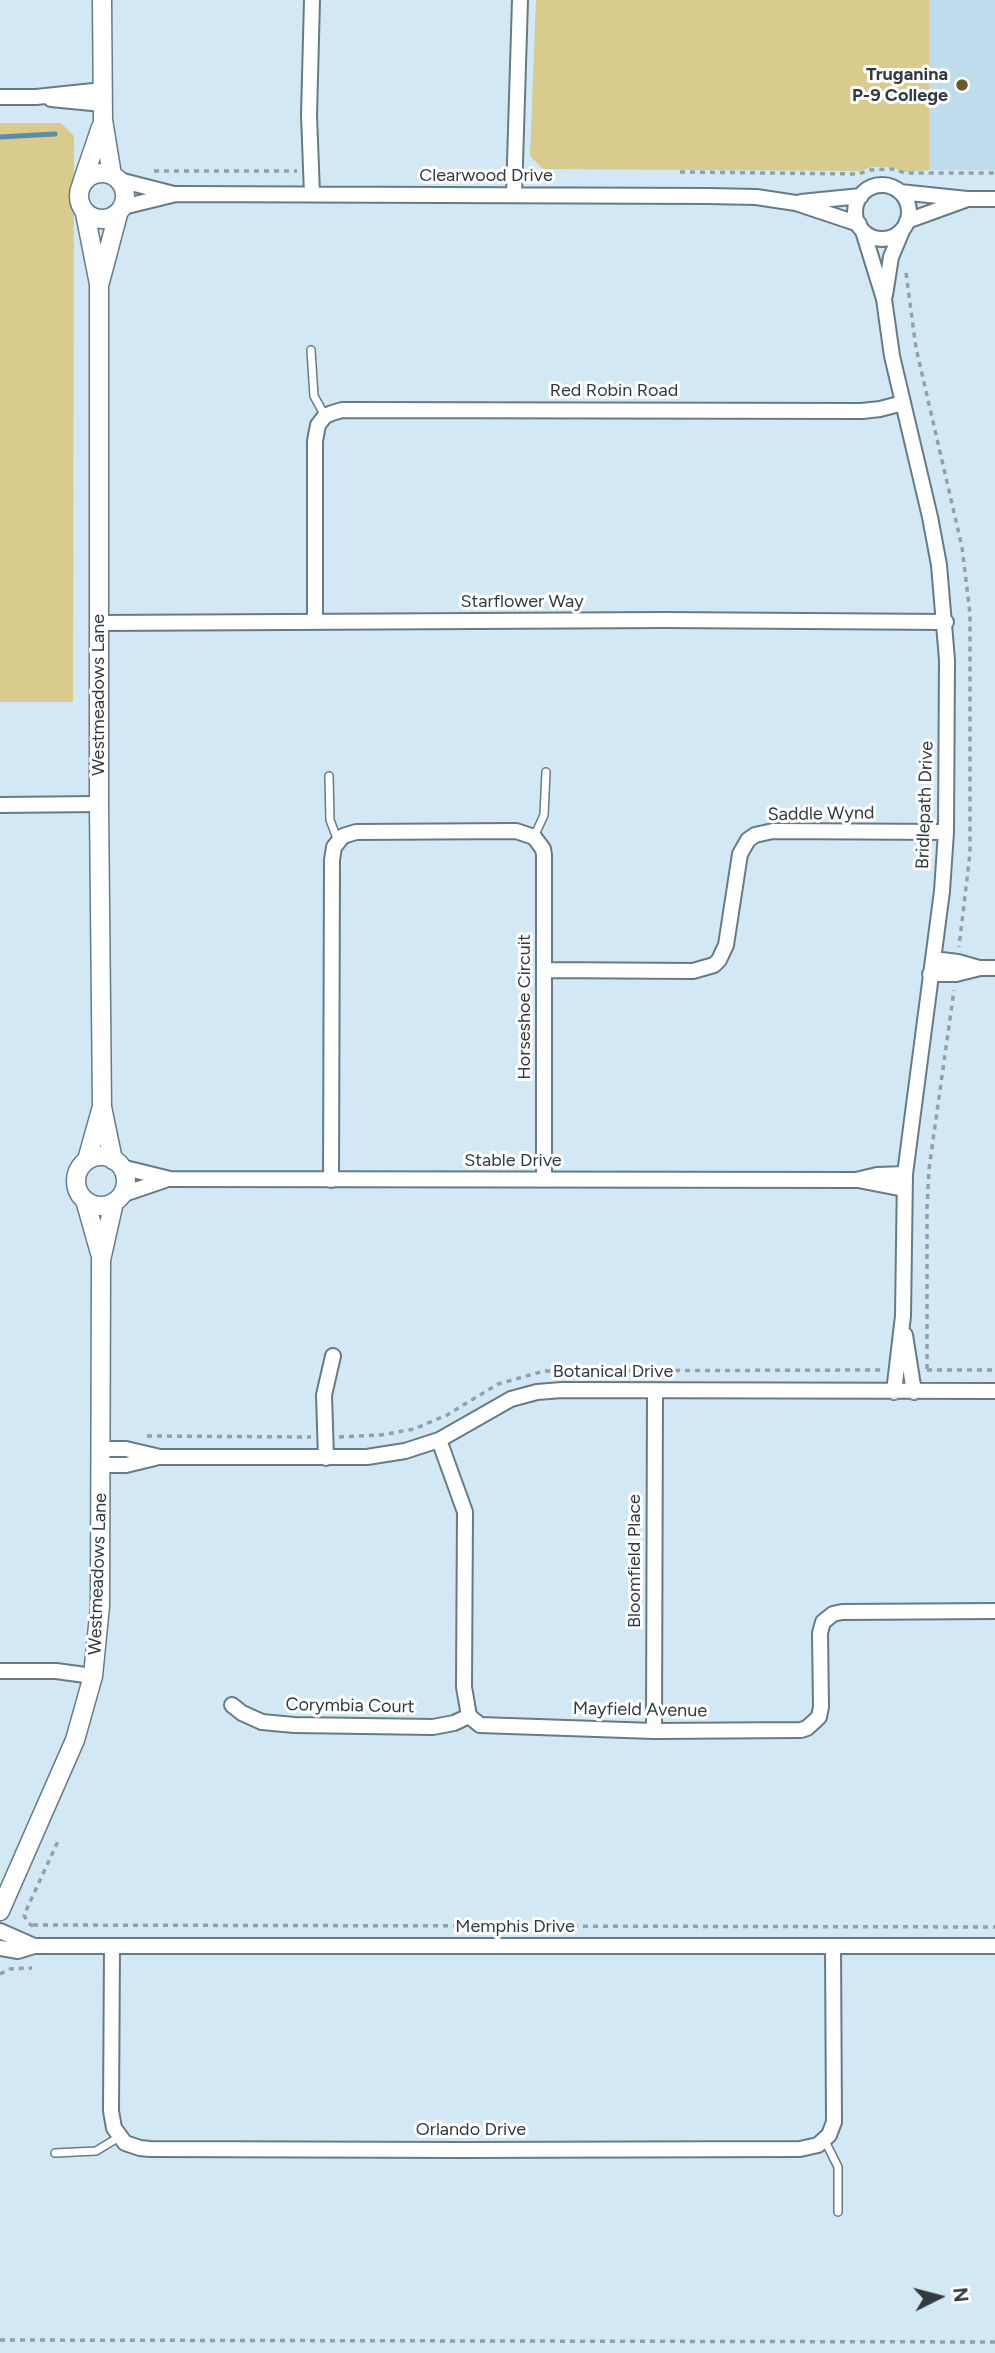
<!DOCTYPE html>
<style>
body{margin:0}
#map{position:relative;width:995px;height:2353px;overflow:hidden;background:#d2e8f4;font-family:Figtree,sans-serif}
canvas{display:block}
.north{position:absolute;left:904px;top:2262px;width:70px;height:70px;-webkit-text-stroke:5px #fff;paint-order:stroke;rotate:84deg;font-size:19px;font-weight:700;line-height:28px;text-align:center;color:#313a3f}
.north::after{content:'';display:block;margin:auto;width:24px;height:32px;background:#313a3f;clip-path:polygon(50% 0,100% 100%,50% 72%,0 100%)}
</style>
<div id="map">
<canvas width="995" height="2353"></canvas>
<div class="north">N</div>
</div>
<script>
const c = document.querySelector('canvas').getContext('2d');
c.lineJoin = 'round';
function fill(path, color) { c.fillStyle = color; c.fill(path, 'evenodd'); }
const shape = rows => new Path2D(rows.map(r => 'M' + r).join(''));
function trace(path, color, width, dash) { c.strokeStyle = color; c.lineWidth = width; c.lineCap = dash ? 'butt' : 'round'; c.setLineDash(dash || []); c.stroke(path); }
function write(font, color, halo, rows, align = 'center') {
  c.font = font + ' Figtree,sans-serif'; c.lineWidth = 6; c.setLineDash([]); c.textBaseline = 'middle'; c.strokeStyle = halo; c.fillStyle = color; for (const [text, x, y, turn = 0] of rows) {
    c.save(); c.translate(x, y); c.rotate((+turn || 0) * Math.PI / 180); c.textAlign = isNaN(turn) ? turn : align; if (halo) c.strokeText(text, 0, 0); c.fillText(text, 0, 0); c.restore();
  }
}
const built = shape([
 [929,0,995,0,995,170,929,170]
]);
const green = shape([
 [536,0,929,0,929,170,903,172,892,167,872,167,860,171,543,169,530,156],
 [0,123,61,123,74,136,73,702,0,702]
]);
const stream = shape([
 [0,137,55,134]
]);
const path = shape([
 [154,171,297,171],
 [680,172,858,174,870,170,892,169,905,173,995,173],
 [906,273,916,348,962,547,970,614,970,853,959,947],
 [927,1369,927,1208,929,1169,954,990],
 [927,1370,995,1370],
 [147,1436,311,1437],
 [339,1437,381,1435,414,1429,447,1415,498,1384,544,1371,881,1370],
 [33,1925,995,1927],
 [33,1926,28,1923,24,1915,59,1839],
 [0,1974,10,1969,32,1968],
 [0,2340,995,2342]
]);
const service = shape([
 [311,350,314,396,325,416],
 [329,776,330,820,338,841],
 [534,837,544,815,546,772],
 [825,2141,838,2167,838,2212],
 [55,2153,96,2151,119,2137]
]);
const minor = shape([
 [0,97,36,97,103,90],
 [51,99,102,104],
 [119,180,174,194],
 '855 212a27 27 0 1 1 54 0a27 27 0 1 1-54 0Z',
 [900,192,967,199,995,199],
 [312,194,309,115,312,0],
 [514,195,520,0],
 [801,202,861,196],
 [123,207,176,194,708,196,756,197,796,203,859,224],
 [907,221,965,200],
 [863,231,884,299,892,356,930,517,939,565,947,660,946,832,942,891,905,1174,903,1316,894,1392],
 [885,295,891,257,902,231],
 [315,621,315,441,318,425,325,416,332,413,342,410,862,411,880,409,903,403],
 [99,623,664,620,946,622],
 [0,805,99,804],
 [933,959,958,962,979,968],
 [544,970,693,971,714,965,719,960,726,945,740,854,748,840,755,835,773,831,946,832],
 [930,974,956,974,980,968,995,968],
 [121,1167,170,1179,856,1180,877,1175,905,1174],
 [331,1180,332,860,334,847,343,836,356,832,516,831,534,837,543,849,544,855,544,1180],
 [858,1180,904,1189],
 [121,1195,165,1180],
 [905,1335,914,1392],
 [439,1440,465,1512,464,1687,469,1716,480,1725,654,1731,801,1730,807,1728,819,1717,821,1707,820,1633,823,1622,833,1614,842,1612,995,1611],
 [101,1449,126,1449,160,1457,367,1457,405,1451,439,1440,511,1399,537,1392,562,1390,995,1391],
 [326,1458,324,1395,333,1356],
 [101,1465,126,1465,155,1458],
 [0,1671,56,1671,93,1676],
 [232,1705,242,1713,262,1722,294,1725,433,1727,454,1723,469,1716],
 [654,1731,655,1391],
 [0,1931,34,1946,995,1946],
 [112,1947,111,2111,114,2128,125,2143,140,2148,150,2149,461,2150,800,2149,818,2145,829,2135,834,2122,833,1947],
 [0,1948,18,1951,34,1946]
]);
const tertiary = shape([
 [102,0,103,120,112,175],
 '79 196a23 23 0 1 1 46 0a23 23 0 1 1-46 0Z',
 [82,183,101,127],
 [85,213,99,284,99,804,102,1107,113,1160],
 [100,282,118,214],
 '76 1181a25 25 0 1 1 50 0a25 25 0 1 1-50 0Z',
 [87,1160,101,1110],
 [85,1200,100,1253],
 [0,1911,75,1740,93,1676,100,1606,101,1260,114,1202]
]);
const markers = [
 [962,85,7,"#665a27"]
];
const poiNames = [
 ["Truganina",948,75],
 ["P-9 College",948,96]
];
const streetNames = [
 ["Clearwood Drive",486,176],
 ["Red Robin Road",614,391],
 ["Starflower Way",522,602],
 ["Westmeadows Lane",99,695,-90],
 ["Bridlepath Drive",925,805,-88],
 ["Saddle Wynd",821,814,-1],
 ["Horseshoe Circuit",525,1007,-90],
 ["Stable Drive",513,1161],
 ["Botanical Drive",613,1372],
 ["Bloomfield Place",635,1561,-90],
 ["Westmeadows Lane",98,1574,-88],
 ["Corymbia Court",350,1706,1],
 ["Mayfield Avenue",640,1710,1],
 ["Memphis Drive",515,1927],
 ["Orlando Drive",471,2130]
];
fill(built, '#bedceb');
fill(green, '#d9cb8d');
trace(stream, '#5a8da7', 5);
trace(service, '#677b86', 10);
trace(minor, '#677b86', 18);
trace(tertiary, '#677b86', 21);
trace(path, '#90a1aa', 3.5, [5, 5]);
trace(service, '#fff', 7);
trace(minor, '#fff', 14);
trace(tertiary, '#fff', 18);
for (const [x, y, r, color] of markers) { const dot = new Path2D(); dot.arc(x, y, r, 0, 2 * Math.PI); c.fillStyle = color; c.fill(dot); trace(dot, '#fff', 2.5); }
write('bold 18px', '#313a3f', '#fff', poiNames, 'right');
write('18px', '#313a3f', '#fff', streetNames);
</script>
